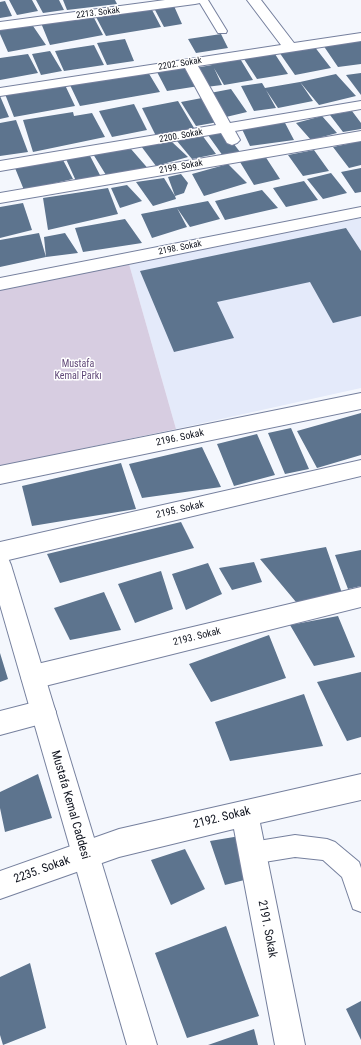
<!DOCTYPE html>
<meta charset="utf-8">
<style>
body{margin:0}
canvas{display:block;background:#f4f7fd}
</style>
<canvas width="361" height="1045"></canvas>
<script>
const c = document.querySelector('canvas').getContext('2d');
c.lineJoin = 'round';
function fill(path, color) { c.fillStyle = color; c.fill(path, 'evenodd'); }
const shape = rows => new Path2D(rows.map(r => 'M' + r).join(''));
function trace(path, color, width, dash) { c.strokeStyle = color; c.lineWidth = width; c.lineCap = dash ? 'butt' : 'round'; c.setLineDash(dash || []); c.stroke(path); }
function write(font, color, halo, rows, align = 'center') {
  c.font = font + ' "Roboto Condensed",sans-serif'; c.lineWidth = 3; c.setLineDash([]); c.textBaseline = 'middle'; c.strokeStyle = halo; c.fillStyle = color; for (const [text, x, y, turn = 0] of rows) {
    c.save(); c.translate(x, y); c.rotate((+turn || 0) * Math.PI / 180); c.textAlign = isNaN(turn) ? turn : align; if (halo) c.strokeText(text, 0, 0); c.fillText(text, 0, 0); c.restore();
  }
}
const built = shape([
 [361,218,361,388,176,429,129,264]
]);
const green = shape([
 [129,264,176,429,0,466,0,289]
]);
const building = shape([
 [9,0,32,0,38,11,17,15],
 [36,0,59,0,64,10,43,13],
 [63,0,115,0,117,4,67,10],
 [5,1,12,16,0,18,0,2],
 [174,6,182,24,164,27,154,8],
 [151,8,161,27,106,36,95,15],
 [93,16,103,35,50,45,41,23],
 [33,26,46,45,8,52,0,34,0,30],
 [221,34,228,48,196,53,188,39],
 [125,39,134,61,107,65,97,43],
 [361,40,361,64,338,67,323,45],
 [94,45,104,65,64,71,55,51],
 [314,46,331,68,295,75,279,52],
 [50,51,62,71,41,75,32,54],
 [273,51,288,74,257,79,242,56],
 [28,54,38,73,0,80,0,58],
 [239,57,253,80,224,85,214,68,222,85,206,87,195,68,212,65,210,62],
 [187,65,199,86,167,91,156,70],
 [148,72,160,92,80,106,70,85],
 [361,73,361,95,346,75],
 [336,74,356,96,319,105,300,82],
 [300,82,313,101,278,108,266,90,276,108,254,111,241,86,262,83,265,88],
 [65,85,75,106,14,117,5,94],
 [231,89,247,112,226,117,210,93],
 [0,96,9,117,0,119],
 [202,98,218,122,196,126,181,102],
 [178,101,194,128,156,136,142,108],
 [134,104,147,130,112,137,99,111],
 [352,111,361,123,361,129,343,132,330,115],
 [73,112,74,116,92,113,105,137,33,152,23,120],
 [322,116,337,133,311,140,296,123],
 [16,120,28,152,0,156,0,123],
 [284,121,294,140,250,146,241,127],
 [224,131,240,152,223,156,208,135],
 [202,135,216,154,192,159,177,141],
 [171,141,188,157,156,166,141,146],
 [361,141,361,165,349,168,333,147],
 [131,149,151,172,109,176,106,175,93,154],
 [314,150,329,171,303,176,288,155],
 [89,154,101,177,76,181,66,159],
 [265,156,280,179,254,185,240,162],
 [63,160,73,179,24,190,15,168],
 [228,164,247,183,204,196,192,174],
 [361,168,361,192,355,193,341,172],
 [331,173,347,193,323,199,307,179],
 [181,174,188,183,184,193,175,196,176,199,153,206,136,182,164,178,175,196,168,177],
 [304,181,318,200,286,207,273,188],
 [127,185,142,201,120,208,111,188],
 [108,188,118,214,48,230,43,198],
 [262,190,278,208,225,220,215,201],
 [208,201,220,219,190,227,177,208,187,227,152,238,141,214],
 [23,203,32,230,0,238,0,207],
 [125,219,142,243,83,252,75,228],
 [346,228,361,251,361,316,333,323,310,282,217,302,234,338,174,352,140,271],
 [39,233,46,257,0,267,0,240],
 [65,233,78,253,46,257,44,237],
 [361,413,361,455,317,468,297,431],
 [291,428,309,469,285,474,268,433],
 [257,434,275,475,234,486,217,444],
 [202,447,221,487,142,498,129,464],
 [121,463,136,509,32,526,22,486],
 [181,522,194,548,60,583,47,554],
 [326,547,342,593,296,602,260,559],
 [361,550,361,586,348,589,335,555],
 [254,562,262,582,232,590,219,568],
 [208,563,222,594,186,610,172,574],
 [161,571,173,609,135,623,118,584],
 [104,592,121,630,70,640,54,608],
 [338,616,355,657,314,666,290,625],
 [269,635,286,678,211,702,189,664],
 [0,653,8,679,0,682],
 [361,672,361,737,347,741,317,682],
 [304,694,323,746,230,761,215,722],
 [38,774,52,818,5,832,0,808,0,792],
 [240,836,252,878,225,885,210,841],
 [185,849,205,889,171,905,151,860],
 [226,926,259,1016,187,1038,155,953],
 [30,963,46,1028,3,1045,0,1035,0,977],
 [361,1001,361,1040,346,1009],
 [254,1029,258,1045,208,1045]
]);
const lane = shape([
 [198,0,208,0,227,31,226,33,218,33,198,0],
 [295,835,327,839,335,842,359,862,361,868,361,912,353,909,342,877,323,860,295,857,252,864,244,861,241,853,244,845,252,842,295,835]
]);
const street = shape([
 [165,0,202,0,200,3,195,4,0,30,0,22,165,0],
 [247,0,261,0,294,43,361,33,361,41,198,66,230,123,361,101,361,109,235,131,240,140,237,143,232,145,227,143,221,133,0,171,0,161,216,125,185,68,0,96,0,88,281,45,247,0],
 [361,131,361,141,0,203,0,193,361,131],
 [361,207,361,217,0,290,0,278,361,207],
 [361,393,361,409,0,484,0,466,361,393],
 [361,460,361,476,0,562,0,542,361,460],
 [361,587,361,607,33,689,24,685,21,677,24,669,33,665,361,587],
 [43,700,52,703,56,712,52,721,0,735,0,711,43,700],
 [361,774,361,800,260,823,305,1045,275,1045,234,829,119,857,0,899,0,871,119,829,361,774]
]);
const secondary = shape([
 [0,555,8,558,11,565,157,1045,127,1045,0,605,0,555]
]);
const farStreetnames = [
 ["2213. Sokak",98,13,-7],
 ["2202. Sokak",180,64,-9],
 ["2200. Sokak",181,136,-10],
 ["2199. Sokak",181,167,-10],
 ["2198. Sokak",180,248,-11]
];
const parkNames = [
 ["Mustafa",78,364],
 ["Kemal Parkı",78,376]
];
const streetNames = [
 ["2196. Sokak",180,438,-12],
 ["2195. Sokak",180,510,-13],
 ["2193. Sokak",197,637,-14]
];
const nearStreetnames = [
 ["Mustafa Kemal Caddesi",70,805,74],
 ["2192. Sokak",222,818,-14],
 ["2235. Sokak",42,870,-20],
 ["2191. Sokak",267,929,79]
];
fill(built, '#e4eafa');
fill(green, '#d7cde1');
fill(building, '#5d748e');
trace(lane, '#76809e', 2);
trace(street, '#76809e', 2);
trace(secondary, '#76809e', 2);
fill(lane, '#fff');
fill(street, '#fff');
fill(secondary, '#fff');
write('9px', '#0f131e', '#fff', farStreetnames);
write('10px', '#624a79', '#fff', parkNames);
write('10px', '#0f131e', '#fff', streetNames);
write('12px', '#0f131e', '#fff', nearStreetnames);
</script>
